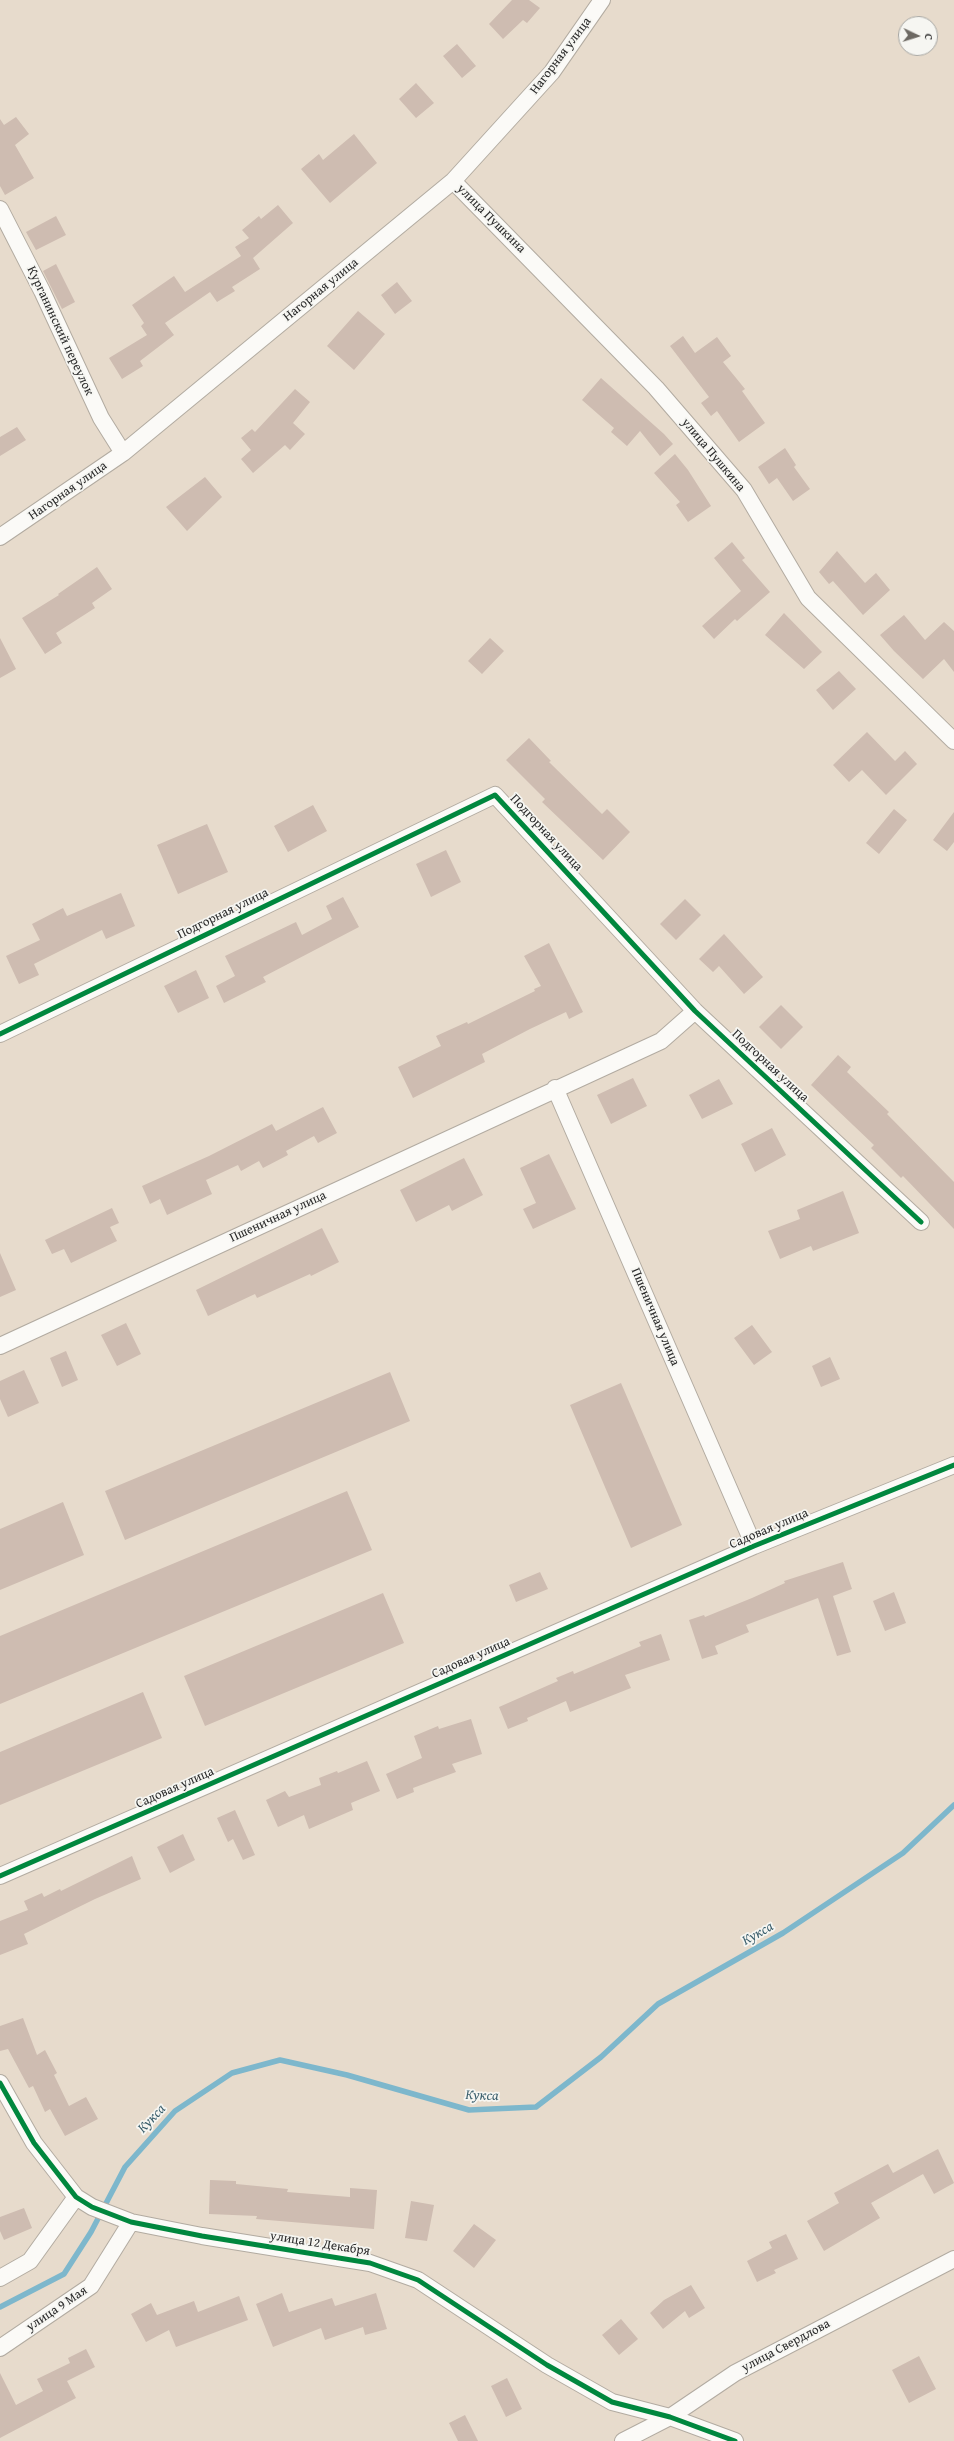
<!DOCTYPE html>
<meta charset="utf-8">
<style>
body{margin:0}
#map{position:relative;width:954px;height:2441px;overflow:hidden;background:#e7dbcc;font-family:"Gentium Book Plus",serif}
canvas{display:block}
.north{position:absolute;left:898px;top:16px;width:40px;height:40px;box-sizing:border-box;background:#f6f6f2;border:1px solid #a5a5a2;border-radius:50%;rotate:94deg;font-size:11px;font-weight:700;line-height:16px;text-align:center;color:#2b2b2b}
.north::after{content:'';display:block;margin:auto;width:14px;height:18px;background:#6d6963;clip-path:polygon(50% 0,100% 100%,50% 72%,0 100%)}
</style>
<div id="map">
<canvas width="954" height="2441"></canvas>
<div class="north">С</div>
</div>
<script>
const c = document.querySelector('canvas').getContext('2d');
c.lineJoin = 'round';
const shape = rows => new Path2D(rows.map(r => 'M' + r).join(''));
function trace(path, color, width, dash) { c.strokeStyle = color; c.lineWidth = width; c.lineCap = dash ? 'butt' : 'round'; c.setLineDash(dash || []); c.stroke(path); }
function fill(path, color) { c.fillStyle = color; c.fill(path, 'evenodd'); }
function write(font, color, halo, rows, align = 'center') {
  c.font = font + ' "Gentium Book Plus",serif'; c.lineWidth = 3.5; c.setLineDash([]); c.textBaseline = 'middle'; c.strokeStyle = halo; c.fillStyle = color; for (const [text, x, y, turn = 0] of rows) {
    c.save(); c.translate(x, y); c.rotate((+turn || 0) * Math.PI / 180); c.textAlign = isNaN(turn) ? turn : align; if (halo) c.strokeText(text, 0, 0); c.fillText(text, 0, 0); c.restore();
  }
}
const stream = shape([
 [0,2307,64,2274,91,2232,125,2167,175,2111,232,2073,280,2060,347,2075,469,2110,536,2107,601,2057,658,2004,783,1933,903,1853,954,1805]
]);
const building = shape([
 [512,0,529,0,540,8,527,23,523,20,503,39,489,24],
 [457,44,476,66,462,78,443,56],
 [416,83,434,103,416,118,399,99],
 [16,117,29,134,15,145,34,178,5,195,0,186,0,119,4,125],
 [354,134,377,163,330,203,301,169,319,154,323,160],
 [278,205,293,223,253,258,260,269,232,287,235,291,217,302,210,292,165,323,174,335,140,361,143,366,122,379,109,358,147,335,141,326,144,323,132,305,174,276,185,292,241,256,235,247,249,238,242,230,259,216,261,219],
 [56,216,66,235,36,250,26,232],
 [56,264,75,302,62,309,43,271],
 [397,282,412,301,395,314,381,295],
 [358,311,385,334,354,370,327,346],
 [683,336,695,353,717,337,731,356,723,362,745,389,742,391,765,423,739,442,717,411,711,416,701,403,709,397,670,346],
 [601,378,664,434,673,444,660,456,640,431,627,446,611,432,614,428,582,400],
 [295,389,310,402,293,423,305,434,290,450,285,445,253,473,241,459,251,450,241,438,252,429,255,432],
 [17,427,26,440,0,456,0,437],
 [785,448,796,465,794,467,810,489,793,501,777,478,769,484,758,467],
 [675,454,688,470,711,506,688,522,676,505,680,502,654,473],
 [205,477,222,497,187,531,166,507],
 [732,542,745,558,742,560,770,592,737,621,735,619,714,639,702,626,741,591,714,558],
 [837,551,865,583,876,573,890,590,863,615,833,581,829,584,819,572],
 [97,567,112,589,92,603,95,608,56,633,62,643,45,654,22,618,59,595,58,594],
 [784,613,822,652,804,669,765,635],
 [904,615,925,640,944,622,954,631,954,672,944,659,923,679,894,651,880,635],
 [0,638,16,669,0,678],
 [490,638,504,651,482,674,468,661],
 [839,671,856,689,833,710,816,690],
 [867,732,895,761,905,751,917,764,886,795,862,770,849,782,833,765],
 [529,738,551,761,549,762,602,814,607,809,630,832,603,860,542,802,545,799,506,760],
 [313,805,327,831,288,852,274,826],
 [894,809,907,820,879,854,866,843],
 [954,812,954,842,947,851,933,840],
 [207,824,228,872,178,894,157,845],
 [446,850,461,882,431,897,416,864],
 [121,893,135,926,106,939,102,930,34,964,39,975,19,984,6,956,40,940,32,924,63,908,67,916],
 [343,897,359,927,263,977,266,982,224,1003,216,986,235,976,225,956,296,922,302,935,332,919,326,906],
 [685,899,701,915,676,940,660,924],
 [724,934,763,977,744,994,719,966,713,972,699,959],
 [549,943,583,1012,569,1019,566,1012,530,1029,482,1054,485,1062,413,1098,398,1067,441,1046,436,1036,467,1022,468,1024,535,991,534,989,541,986,524,956],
 [196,970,209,998,178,1013,164,986],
 [781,1005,803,1027,781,1049,759,1027],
 [838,1055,851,1067,847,1072,889,1112,887,1114,954,1182,954,1229,903,1176,901,1178,871,1148,874,1145,811,1085],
 [633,1078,647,1106,611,1124,597,1095],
 [719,1079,733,1104,702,1119,689,1095],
 [323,1107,337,1133,318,1143,314,1136,286,1151,288,1155,263,1168,259,1161,241,1171,238,1165,206,1180,212,1194,167,1215,160,1199,150,1204,142,1186,209,1156,272,1124,276,1131],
 [772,1128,786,1155,755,1172,741,1144],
 [549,1154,576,1209,533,1229,523,1209,536,1203,520,1168],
 [464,1158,483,1195,452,1211,449,1205,416,1222,400,1190],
 [843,1191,859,1233,813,1251,811,1246,780,1259,768,1231,800,1219,797,1210],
 [112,1208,119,1223,110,1227,117,1241,71,1263,64,1249,52,1254,45,1240],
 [322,1228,339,1262,311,1276,310,1274,257,1298,255,1294,208,1316,196,1290],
 [0,1253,16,1290,0,1297],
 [126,1323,141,1354,117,1366,101,1335],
 [752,1325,772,1352,754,1365,734,1338],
 [66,1351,78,1380,62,1387,50,1358],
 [830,1357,840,1379,821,1387,812,1366],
 [24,1370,39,1403,8,1417,0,1399,0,1381],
 [390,1372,410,1421,125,1540,105,1491],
 [621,1383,682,1525,631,1548,570,1405],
 [347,1491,372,1550,0,1704,0,1636],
 [63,1502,84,1555,0,1590,0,1529],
 [843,1562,852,1589,833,1596,851,1652,837,1656,818,1598,746,1625,749,1632,715,1646,718,1654,702,1659,689,1620,704,1615,705,1617,752,1598,785,1583,784,1581],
 [540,1572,548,1589,516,1602,509,1585],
 [894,1592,906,1623,885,1631,873,1601],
 [383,1593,404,1643,205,1726,184,1676],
 [661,1634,670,1660,625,1675,631,1688,570,1712,566,1701,527,1718,528,1721,508,1729,499,1707,558,1681,556,1678,573,1671,574,1674,641,1646,639,1642],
 [143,1692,162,1738,0,1805,0,1752],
 [471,1719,482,1754,452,1764,456,1772,413,1788,414,1792,397,1799,386,1774,422,1758,414,1736,438,1726,439,1729],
 [367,1761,380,1791,351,1803,353,1810,309,1829,304,1815,278,1827,266,1800,285,1791,289,1797,321,1785,319,1778,337,1771,338,1773],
 [235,1810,255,1855,243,1860,233,1839,228,1842,217,1818],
 [183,1834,195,1860,170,1873,157,1847],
 [132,1856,141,1879,95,1899,24,1934,28,1944,0,1955,0,1921,28,1910,24,1901,42,1893,44,1897,60,1889,61,1891],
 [23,2018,37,2055,45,2050,57,2073,54,2075,69,2106,86,2097,98,2119,65,2136,50,2109,45,2112,33,2086,29,2088,8,2049,0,2051,0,2026],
 [938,2149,954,2183,934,2194,923,2174,871,2203,880,2218,824,2251,807,2221,839,2203,834,2193,888,2164,893,2173],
 [210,2180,236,2181,236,2184,288,2189,287,2192,350,2197,350,2188,377,2190,374,2229,256,2219,257,2216,209,2214],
 [411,2201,434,2205,427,2241,405,2238],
 [24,2208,32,2228,4,2240,0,2231,0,2217],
 [474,2224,496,2240,474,2268,453,2251],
 [786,2234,798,2259,774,2270,776,2273,757,2282,747,2261,772,2248,769,2242],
 [691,2285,705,2308,689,2318,685,2311,663,2329,650,2313,664,2300],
 [282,2293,289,2312,332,2298,335,2306,376,2293,387,2329,365,2335,363,2327,325,2340,321,2328,273,2347,256,2304],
 [239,2296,248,2320,176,2347,169,2330,146,2342,131,2314,151,2303,157,2315,194,2301,198,2312],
 [621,2319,638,2339,619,2355,602,2335],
 [86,2349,95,2367,67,2381,76,2398,0,2438,0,2373,16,2405,43,2391,37,2379,70,2363,68,2358],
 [919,2356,936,2389,909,2403,892,2370],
 [507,2378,522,2409,506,2417,491,2386],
 [465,2415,478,2441,458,2441,449,2423]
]);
const street = shape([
 [453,181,656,388,744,490,808,598,954,741],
 [0,209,42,291,101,418,123,453],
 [0,537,123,453,453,181,552,72,602,0],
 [0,1034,495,795,695,1011,921,1222],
 [555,1088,754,1546],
 [0,1346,661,1041,695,1011],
 [0,1876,754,1546,954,1465],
 [0,2083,34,2143,76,2197,92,2207,131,2222,202,2236,370,2263,418,2280,547,2365,612,2402,670,2417,735,2441],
 [0,2278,30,2261,76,2197],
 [0,2348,91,2286,131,2222],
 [623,2441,670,2417,735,2373,954,2259]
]);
const cycleway = shape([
 [0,1034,495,795,695,1011,921,1222],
 [0,1876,754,1546,954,1465],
 [0,2083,34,2143,76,2197,92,2207,131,2222,202,2236,370,2263,418,2280,547,2365,612,2402,670,2417,735,2441]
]);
const streetNames = [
 ["Нагорная улица",561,56,-53],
 ["улица Пушкина",491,219,45],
 ["Нагорная улица",321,290,-39],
 ["Курганинский переулок",60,331,65],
 ["улица Пушкина",713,455,50],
 ["Нагорная улица",68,491,-35],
 ["Подгорная улица",546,833,47],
 ["Подгорная улица",223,914,-26],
 ["Подгорная улица",770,1066,43],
 ["Пшеничная улица",278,1217,-25],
 ["Пшеничная улица",655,1317,67],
 ["Садовая улица",769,1529,-23],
 ["Садовая улица",471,1658,-24],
 ["Садовая улица",175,1788,-24],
 ["улица 12 Декабря",320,2244,9],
 ["улица 9 Мая",57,2309,-34],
 ["улица Свердлова",786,2346,-28]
];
const waterNames = [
 ["Кукса",758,1934,-30],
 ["Кукса",482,2096,2],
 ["Кукса",152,2119,-47]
];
trace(stream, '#7db7cc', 5.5);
fill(building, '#cebcb1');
trace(street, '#b2aba1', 18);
trace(street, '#fbfaf7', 16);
trace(cycleway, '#00873e', 5);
write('13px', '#2b2b2b', '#f6f6f2', streetNames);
write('italic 14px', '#395d6b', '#f6f6f2', waterNames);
</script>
